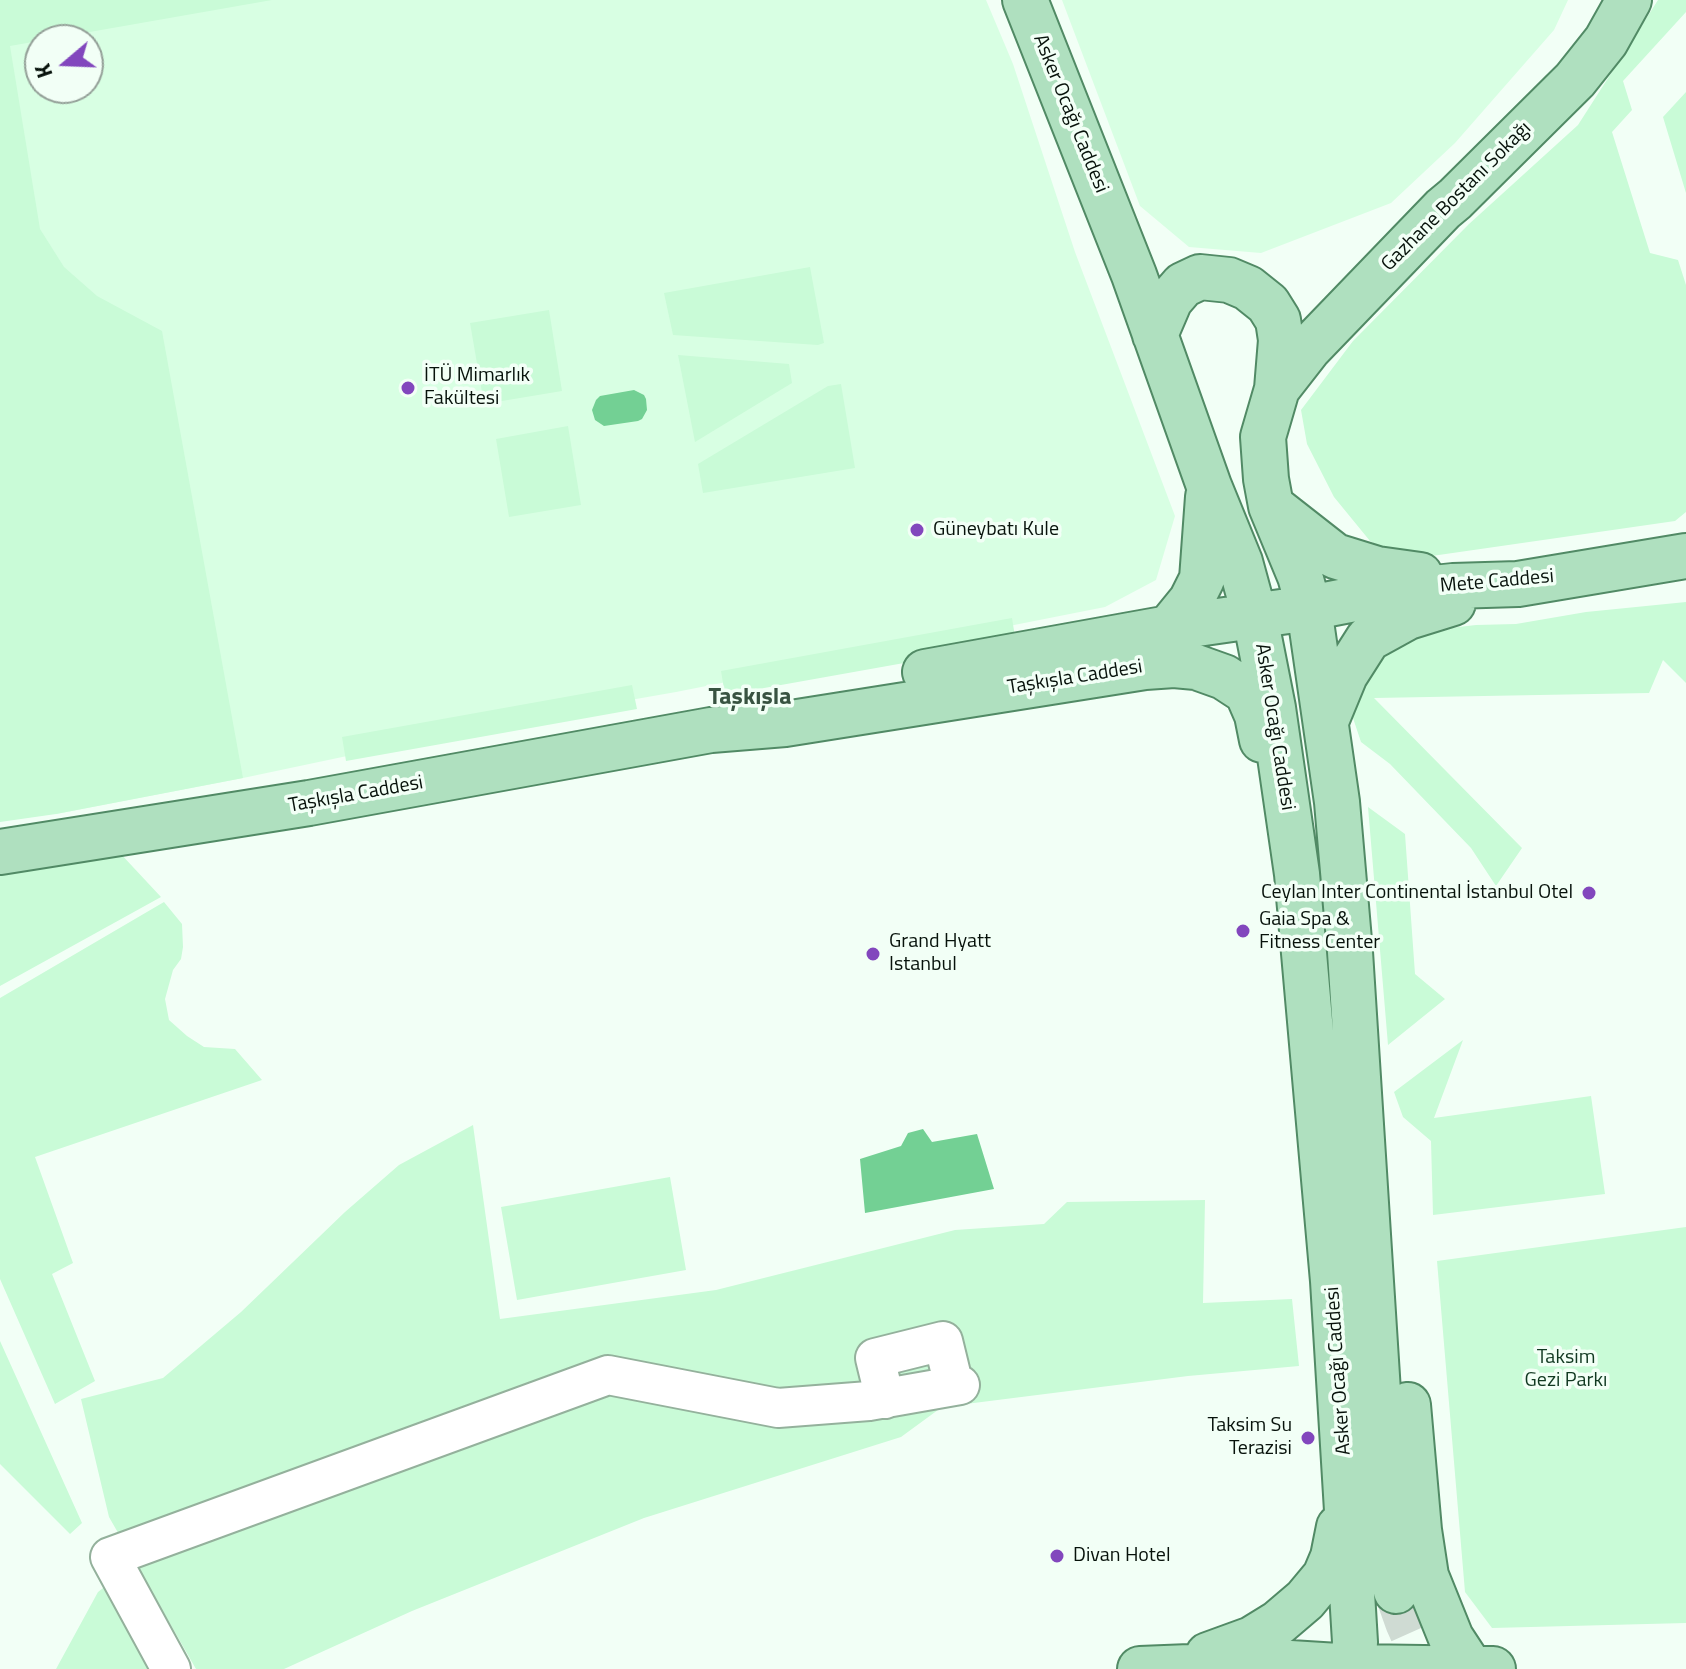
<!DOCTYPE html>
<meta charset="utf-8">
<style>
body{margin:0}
#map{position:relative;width:1686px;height:1669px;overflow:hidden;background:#f2fff6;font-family:"Titillium Web",sans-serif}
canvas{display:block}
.north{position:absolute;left:24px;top:24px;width:80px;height:80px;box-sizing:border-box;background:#f2fff6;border:2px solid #94a098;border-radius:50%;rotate:251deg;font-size:22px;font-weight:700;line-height:32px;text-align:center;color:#07120b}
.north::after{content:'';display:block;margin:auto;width:28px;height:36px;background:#8247bd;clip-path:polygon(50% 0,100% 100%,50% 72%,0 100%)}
</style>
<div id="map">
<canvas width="1686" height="1669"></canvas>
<div class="north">K</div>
</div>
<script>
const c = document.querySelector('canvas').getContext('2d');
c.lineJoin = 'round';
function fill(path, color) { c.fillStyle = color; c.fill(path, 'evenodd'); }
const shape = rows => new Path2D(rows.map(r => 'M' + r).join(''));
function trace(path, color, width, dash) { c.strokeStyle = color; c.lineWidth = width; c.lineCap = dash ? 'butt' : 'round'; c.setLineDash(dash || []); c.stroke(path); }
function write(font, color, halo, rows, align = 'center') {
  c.font = font + ' "Titillium Web",sans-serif'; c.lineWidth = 7; c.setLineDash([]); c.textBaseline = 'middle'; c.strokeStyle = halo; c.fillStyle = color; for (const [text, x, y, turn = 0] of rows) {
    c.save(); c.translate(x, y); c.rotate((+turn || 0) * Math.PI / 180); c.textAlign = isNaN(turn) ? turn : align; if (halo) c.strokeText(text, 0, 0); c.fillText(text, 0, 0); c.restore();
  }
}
const built = shape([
 [0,0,986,0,1013,64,1075,252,1175,516,1156,580,1105,607,676,692,522,719,243,778,56,814],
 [40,40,88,40,88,88,40,88],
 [1062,0,1568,0,1554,30,1455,143,1391,203,1261,253,1189,247,1140,206]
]);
const green = shape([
 [0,0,272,0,10,46,40,229,64,267,97,296,162,331,243,778,56,814,0,822],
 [1658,0,1686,0,1686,12,1623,81,1632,110,1612,132,1650,253,1678,260,1686,285,1686,512,1675,521,1404,560,1370,541,1334,497,1307,444,1301,410,1353,341,1469,224,1578,125],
 [1686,92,1686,193,1663,117],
 [810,267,824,343,818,345,673,335,664,293],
 [549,310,562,391,484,404,470,323],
 [678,355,789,364,792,383,695,442],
 [841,384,855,468,703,493,698,464,828,386],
 [568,426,581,505,509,517,496,439],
 [1686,602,1686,683,1663,660,1649,693,1374,698,1522,848,1496,886,1471,848,1390,764,1361,742,1349,706,1367,665,1415,632,1476,625,1516,624,1586,612],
 [1012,618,1016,643,725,695,721,671],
 [632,685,637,709,346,761,342,737],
 [1368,807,1405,834,1415,974,1445,999,1388,1045],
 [119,852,161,897,0,986,0,869],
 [164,902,182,924,183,947,181,959,173,970,165,999,169,1020,187,1036,204,1047,235,1049,262,1080,35,1157,73,1263,52,1274,95,1381,55,1404,0,1279,0,998],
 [1463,1040,1434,1118,1591,1096,1605,1194,1433,1215,1431,1141,1403,1117,1394,1092],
 [473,1125,500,1319,716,1290,955,1230,1044,1224,1067,1202,1205,1200,1203,1303,1292,1299,1299,1366,1188,1376,942,1407,901,1437,644,1518,412,1611,284,1669,196,1669,109,1517,81,1399,163,1378,241,1312,345,1212,399,1165],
 [670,1177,686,1270,517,1300,501,1207],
 [1686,1227,1686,1623,1492,1628,1465,1592,1437,1261],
 [0,1341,82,1523,70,1534,0,1464],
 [112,1581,149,1669,56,1669,98,1592]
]);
const water = shape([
 [634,390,644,395,646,399,647,410,642,419,638,421,604,426,595,420,592,410,596,400,600,396],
 [923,1129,932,1142,977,1134,994,1189,865,1213,860,1159,901,1146,908,1133]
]);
const majorTunnel = shape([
 [1396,1591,1407,1622,1420,1651,1433,1669]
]);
const minor = shape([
 [885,1399,875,1358,943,1341,954,1386],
 [171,1669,110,1557,608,1375,778,1408,869,1401,960,1385]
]);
const major = shape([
 [1025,0,1134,275,1209,486,1240,562,1255,617,1273,708,1297,874,1333,1281,1355,1642,1353,1669],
 [1155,335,1170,300,1183,285,1200,277,1229,280,1248,288,1268,304,1278,320,1281,340,1277,389,1263,437,1266,479,1271,506,1300,576,1309,608,1337,802,1350,952,1388,1549,1396,1591],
 [1277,389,1309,348,1443,209,1455,199,1575,80,1606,41,1629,0],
 [1275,509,1335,556,1377,569,1420,575],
 [1169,628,1191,601,1202,579,1208,497],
 [925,672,1169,628,1309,608,1386,593,1453,586,1518,584,1686,556],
 [1326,721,1345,675,1368,639,1408,617,1453,603],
 [0,852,309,803,711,730,785,724,1145,667,1174,665,1196,667,1224,677,1247,692,1257,715,1262,740],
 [1408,1405,1419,1530,1426,1576,1451,1638,1470,1667],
 [1208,1655,1252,1639,1278,1623,1305,1600,1325,1576,1333,1557,1339,1527],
 [1140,1669,1290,1663,1354,1667,1493,1669]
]);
const markers = [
 [408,388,8,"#8247bd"],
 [917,530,8,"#8247bd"],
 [1589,893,8,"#8247bd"],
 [1243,931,8,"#8247bd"],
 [873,954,8,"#8247bd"],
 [1308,1438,8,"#8247bd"],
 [1057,1556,8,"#8247bd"]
];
const streetNames = [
 ["Asker Ocağı Caddesi",1070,114,68],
 ["Gazhane Bostanı Sokağı",1457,197,-45],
 ["Mete Caddesi",1497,582,-5],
 ["Taşkışla Caddesi",1075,678,-9],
 ["Asker Ocağı Caddesi",1274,727,81],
 ["Taşkışla Caddesi",356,795,-10],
 ["Asker Ocağı Caddesi",1339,1371,-94]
];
const poiNames = [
 ["İTÜ Mimarlık",424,376],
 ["Fakültesi",424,399],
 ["Güneybatı Kule",933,530],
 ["Ceylan Inter Continental İstanbul Otel",1573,893,"right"],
 ["Gaia Spa &",1259,920],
 ["Fitness Center",1259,943],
 ["Grand Hyatt",889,942],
 ["Istanbul",889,965],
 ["Taksim Su",1292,1426,"right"],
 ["Terazisi",1292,1449,"right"],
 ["Divan Hotel",1073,1556]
];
const parkNames = [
 ["Taksim",1566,1358],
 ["Gezi Parkı",1566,1381]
];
const quarterNames = [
 ["Taşkışla",750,698]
];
fill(built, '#d8ffe3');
fill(green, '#c9fbd7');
fill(water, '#73d094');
trace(majorTunnel, '#cfdbd3', 44, [44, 22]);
trace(minor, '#94b19c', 42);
trace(major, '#518a65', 48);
trace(minor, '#fff', 38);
trace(major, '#afe0bf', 44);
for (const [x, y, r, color] of markers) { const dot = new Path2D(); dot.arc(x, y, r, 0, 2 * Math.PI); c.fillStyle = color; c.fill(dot); trace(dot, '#f2fff6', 3); }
write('20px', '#07120b', '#f2fff6', streetNames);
write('20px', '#07120b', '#f2fff6', poiNames, 'left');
write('20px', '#113921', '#f2fff6', parkNames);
write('bold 24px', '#385341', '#f2fff6', quarterNames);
</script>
